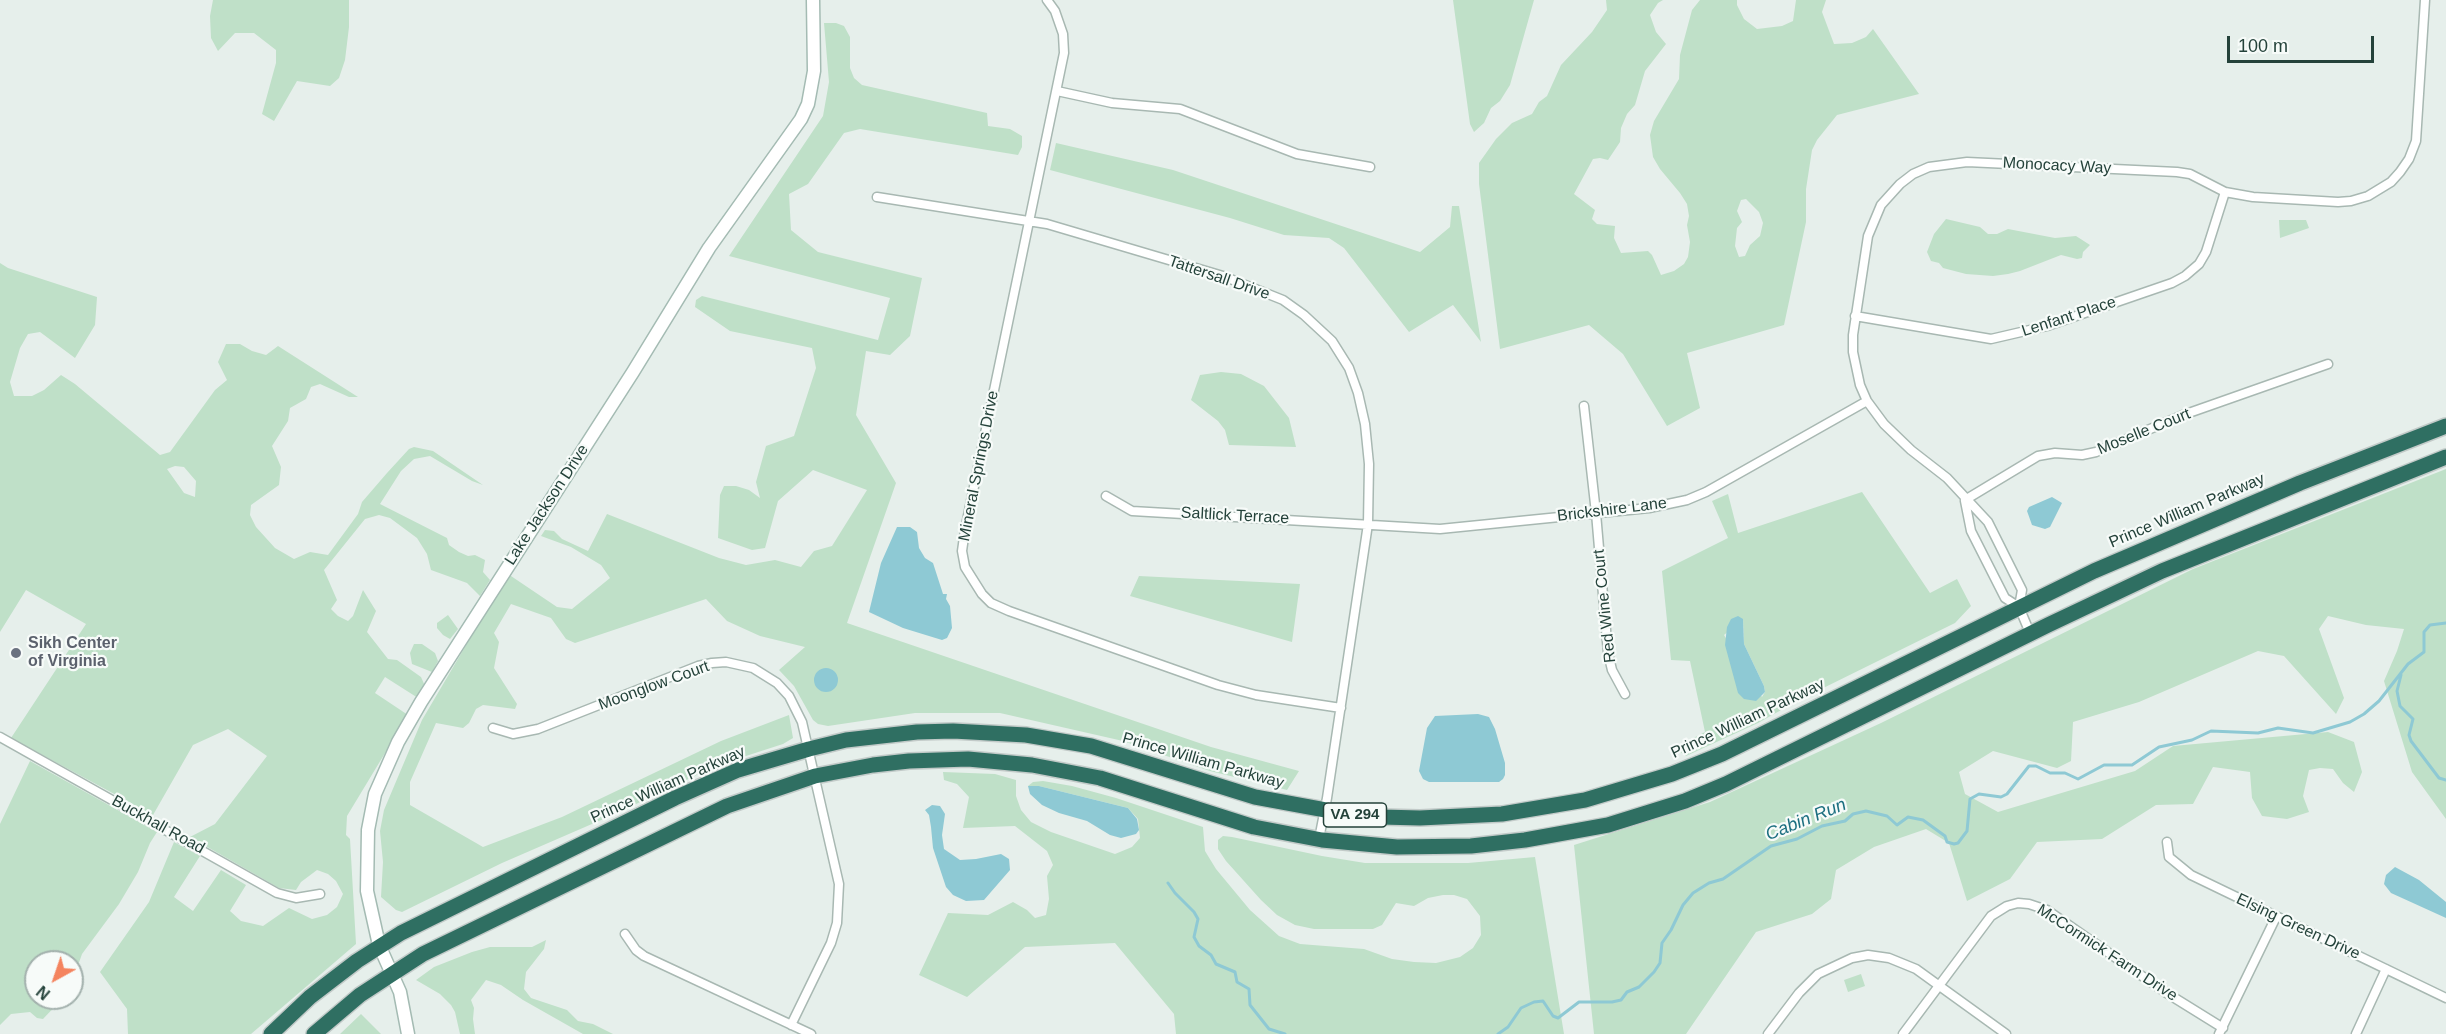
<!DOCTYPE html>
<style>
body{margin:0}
#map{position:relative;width:2446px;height:1034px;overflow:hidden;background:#e6efeb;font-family:Arial,sans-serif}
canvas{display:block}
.north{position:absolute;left:24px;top:950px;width:60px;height:60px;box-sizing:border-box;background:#f7fbf9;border:2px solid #a3b1ad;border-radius:50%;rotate:220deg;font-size:16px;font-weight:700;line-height:24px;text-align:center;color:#24423a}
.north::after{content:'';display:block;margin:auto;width:21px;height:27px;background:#f4845f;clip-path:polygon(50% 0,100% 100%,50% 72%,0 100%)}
.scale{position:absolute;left:2227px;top:36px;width:147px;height:27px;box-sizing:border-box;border:3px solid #24423a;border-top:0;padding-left:8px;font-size:18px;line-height:21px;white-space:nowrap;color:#24423a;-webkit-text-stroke:4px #f7fbf9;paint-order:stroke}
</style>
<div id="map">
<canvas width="2446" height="1034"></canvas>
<div class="north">N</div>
<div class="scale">100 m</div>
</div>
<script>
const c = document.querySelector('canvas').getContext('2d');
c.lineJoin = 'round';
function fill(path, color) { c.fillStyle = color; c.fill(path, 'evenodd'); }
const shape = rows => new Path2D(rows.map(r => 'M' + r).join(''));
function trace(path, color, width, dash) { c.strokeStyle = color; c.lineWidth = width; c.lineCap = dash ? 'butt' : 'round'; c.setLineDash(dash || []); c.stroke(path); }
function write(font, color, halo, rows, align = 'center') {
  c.font = font + ' Arial,sans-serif'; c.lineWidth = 4.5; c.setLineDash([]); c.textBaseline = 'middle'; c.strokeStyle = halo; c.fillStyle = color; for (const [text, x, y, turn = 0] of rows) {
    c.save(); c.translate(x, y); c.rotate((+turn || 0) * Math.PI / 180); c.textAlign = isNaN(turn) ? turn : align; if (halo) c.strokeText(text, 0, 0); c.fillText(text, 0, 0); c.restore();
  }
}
const green = shape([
 [213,0,349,0,349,27,345,60,339,78,330,86,297,81,274,121,262,114,276,63,276,50,254,33,235,33,218,51,211,38,210,16],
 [1453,0,1534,0,1510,85,1500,101,1491,108,1484,123,1474,132,1470,124],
 [1606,0,1663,0,1658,3,1650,15,1656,32,1666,44,1645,71,1635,105,1627,114,1621,128,1620,142,1608,160,1600,158,1593,159,1574,194,1595,210,1592,219,1597,224,1615,226,1614,238,1621,253,1648,251,1652,255,1661,275,1674,271,1684,264,1688,257,1690,242,1687,225,1689,216,1687,204,1680,193,1660,169,1653,157,1650,135,1654,121,1679,79,1680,55,1692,10,1700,0,1737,0,1737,5,1744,19,1757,29,1782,26,1793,21,1796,0,1826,0,1822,12,1834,44,1852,43,1866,37,1873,29,1919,94,1837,115,1817,140,1812,150,1806,189,1806,222,1784,325,1687,353,1700,408,1667,426,1623,354,1589,325,1500,349,1479,184,1479,163,1496,139,1512,123,1532,114,1539,102,1547,96,1561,65,1592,32,1607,10],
 [1746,199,1759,212,1763,223,1760,236,1750,245,1745,256,1739,257,1735,246,1737,228,1742,222,1737,211,1741,200],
 [824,23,836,23,844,26,850,37,850,68,854,78,862,85,987,113,988,126,1010,129,1022,136,1022,147,1018,155,860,129,844,133,808,184,789,194,791,230,818,252,922,278,910,336,890,355,866,351,856,415,896,483,847,623,1211,747,1299,771,1287,790,1210,771,1123,741,1000,713,915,713,828,726,818,724,813,720,794,686,779,670,805,647,760,636,727,621,706,599,575,643,566,639,551,618,511,604,494,633,499,642,494,668,517,704,515,709,483,705,476,709,469,723,463,728,436,723,410,782,410,805,483,847,562,817,721,741,789,715,793,738,783,744,718,765,615,814,502,863,402,912,396,910,381,897,383,862,380,831,384,810,422,720,508,574,557,607,572,609,610,578,601,565,571,547,541,536,545,530,554,531,562,539,588,551,607,514,719,558,746,565,775,560,801,567,814,551,832,546,867,490,813,470,778,501,765,548,752,550,718,538,720,495,724,486,736,486,749,490,760,498,756,482,766,446,794,436,816,368,812,348,730,331,695,307,696,300,702,296,878,340,890,298,729,256,823,116,829,82],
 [1056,143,1173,170,1420,252,1450,227,1452,206,1459,206,1481,342,1453,305,1409,332,1344,248,1329,238,1284,235,1230,218,1050,170],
 [1946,219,1980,227,1988,234,1997,234,2008,229,2055,238,2076,236,2090,245,2083,252,2082,258,2077,259,2061,255,2020,271,2008,274,1993,276,1966,274,1943,268,1939,263,1931,261,1927,252,1934,234],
 [2279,220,2306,220,2309,228,2280,238],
 [0,263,8,268,97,297,95,325,75,358,40,332,28,334,20,348,10,382,14,396,32,396,44,390,61,375,75,384,160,455,170,452,215,390,227,380,218,362,226,344,240,344,252,351,266,355,278,346,358,397,349,397,320,384,311,387,306,399,290,408,288,421,272,446,281,467,279,485,251,505,250,515,256,527,275,548,294,559,310,552,328,555,358,514,362,502,387,473,409,449,414,447,433,451,483,485,472,481,430,456,414,459,401,471,380,504,447,538,449,545,459,552,468,556,475,555,485,560,483,572,490,580,480,596,467,583,431,570,427,554,417,538,390,518,379,515,365,519,324,570,337,600,331,609,338,616,348,621,353,616,363,590,376,611,367,632,388,659,397,660,421,677,425,686,418,698,385,677,375,693,408,715,347,816,346,835,350,839,356,944,251,1034,128,1034,127,1009,100,972,149,902,174,842,200,856,174,897,193,911,221,870,246,885,230,911,241,921,263,926,289,908,312,919,327,915,337,907,343,894,336,881,328,874,317,870,301,882,296,890,279,888,190,837,215,824,267,756,228,729,193,745,153,815,11,738,86,624,26,590,0,632],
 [175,466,184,467,196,481,195,497,184,493,167,469],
 [1221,372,1241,374,1264,386,1289,418,1296,447,1229,445,1225,430,1218,421,1191,400,1200,375],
 [2446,469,2446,819,2412,772,2384,681,2397,651,2404,629,2366,625,2328,616,2319,629,2344,698,2336,714,2284,656,2258,651,2139,702,2073,722,2071,761,2057,768,1993,751,1959,772,1965,794,1998,812,2135,771,2173,746,2328,732,2354,742,2362,772,2354,792,2343,783,2333,769,2320,768,2309,770,2303,796,2309,812,2287,819,2262,816,2252,798,2250,772,2213,767,2193,804,2156,805,2102,839,2037,842,2010,879,1967,901,1949,843,1926,829,1874,847,1836,870,1831,899,1812,914,1756,932,1686,1034,1594,1034,1574,845,1710,802,1881,723,2193,569],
 [1862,492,1930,593,1957,579,1971,606,1955,623,1801,699,1758,723,1686,756,1674,748,1705,732,1690,661,1671,660,1662,571,1728,538,1712,501,1728,494,1738,533],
 [1743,619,1744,644,1764,686,1765,692,1762,697,1724,635],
 [1139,576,1300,584,1292,642,1130,596],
 [448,615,458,629,450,639,443,635,437,628,437,623],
 [414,644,422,644,435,653,438,661,432,672,412,664,410,653],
 [30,761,157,832,150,843,138,872,119,904,82,954,76,971,77,984,72,989,72,962,36,962,36,998,63,998,43,1019,37,1018,30,1012,11,1014,0,1025,0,824],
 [943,772,995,774,1016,780,1016,796,1021,810,1031,822,1051,832,1115,854,1132,847,1140,838,1138,819,1128,808,1039,786,1028,786,1033,782,1043,781,1072,786,1116,798,1203,827,1205,851,1216,869,1250,910,1279,936,1300,944,1364,949,1392,959,1414,962,1436,963,1460,957,1473,948,1481,935,1480,916,1467,899,1454,895,1443,895,1428,898,1414,906,1396,903,1382,925,1373,929,1314,929,1295,925,1277,915,1261,900,1226,861,1218,849,1218,840,1223,836,1232,837,1322,856,1365,863,1468,863,1535,857,1564,1034,1176,1034,1174,1014,1115,943,1025,947,967,997,919,975,948,913,988,915,1013,902,1027,910,1035,918,1046,915,1049,899,1047,876,1053,865,1047,851,1015,826,963,828,969,797,957,784,944,780],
 [546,940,544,949,526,972,524,989,531,998,567,1010,578,1021,593,1024,613,1034,583,1034,523,1000,501,985,486,980,471,1000,474,1008,473,1019,475,1034,460,1034,455,1012,451,1005,440,994,416,980,434,967,472,952,490,947,532,947],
 [1861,974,1865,986,1848,992,1844,980],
 [361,1014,381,1034,340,1034]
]);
const water = shape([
 [2052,497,2062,503,2050,527,2045,529,2032,525,2027,511,2029,507],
 [897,527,910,527,917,532,919,548,925,558,933,563,943,594,947,594,946,599,950,606,952,628,947,638,942,640,903,628,869,612,881,563],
 [1738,616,1743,619,1744,644,1764,686,1765,692,1756,701,1744,699,1738,693,1725,645,1727,627,1731,619],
 '814 680a12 12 0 1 1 24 0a12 12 0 1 1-24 0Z',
 [1478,714,1489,717,1495,729,1505,763,1505,775,1503,779,1499,782,1429,782,1423,779,1419,771,1427,728,1435,716],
 [1028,786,1039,786,1128,808,1137,819,1139,830,1136,834,1121,838,1110,835,1087,821,1059,813,1042,805,1030,794],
 [932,805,940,806,945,814,942,835,944,849,960,860,976,859,1001,854,1009,859,1010,870,984,900,966,901,953,895,946,887,933,848,931,827,929,815,925,810],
 [2395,867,2419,880,2446,902,2446,918,2391,893,2384,884,2386,875]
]);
const stream = shape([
 [2401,675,2397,691,2400,706,2413,719,2409,735,2411,741,2439,778,2446,780],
 [1168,883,1175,893,1194,912,1198,919,1194,937,1199,946,1211,955,1216,964,1235,972,1237,982,1249,989,1250,1005,1269,1029,1285,1034],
 [1498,1034,1508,1027,1521,1008,1534,1002,1543,1001,1553,1016,1558,1018,1579,1002,1612,1002,1621,1000,1627,992,1639,987,1654,972,1660,963,1662,943,1671,930,1683,905,1693,893,1709,883,1723,879,1771,846,1797,839,1822,826,1845,821,1853,814,1866,811,1887,816,1897,825,1908,817,1923,820,1945,836,1947,842,1954,844,1958,843,1967,831,1970,799,1979,794,2001,797,2007,794,2029,766,2036,766,2050,773,2065,773,2078,779,2104,765,2132,765,2159,747,2192,740,2211,731,2258,733,2278,728,2313,733,2350,722,2364,714,2379,701,2408,664,2424,652,2424,632,2430,625,2446,623]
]);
const street = shape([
 [1047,0,1055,11,1063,34,1064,53,965,530,962,551,965,567,982,594,991,603,1009,611,1218,685,1256,695,1341,708],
 [1057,91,1112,103,1180,109,1297,154,1370,167],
 [877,197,1047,224,1223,276,1283,300,1304,315,1332,341,1349,368,1358,393,1365,424,1369,464,1368,524,1327,798,1319,839],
 [1855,316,1991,339,2047,326,2172,283,2185,276,2199,264,2206,252,2225,192],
 [1584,406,1596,513,1608,653,1612,670,1625,694],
 [1106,496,1132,511,1440,529,1649,508,1687,500,1706,492,1867,401],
 [1965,500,2038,456,2055,453,2082,455,2096,452,2183,415,2328,364],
 [1965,501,1971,531,2005,598,2019,607,2030,633],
 [2019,607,2022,590,1988,522,1947,478,1911,450,1884,424,1867,401,1860,385,1853,352,1853,335,1868,236,1881,205,1900,184,1913,174,1929,167,1967,162,2177,172,2190,174,2225,192,2253,197,2338,202,2351,201,2368,196,2391,182,2400,172,2409,159,2416,141,2425,0],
 [493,728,513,734,538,729,698,666,712,663,726,662,753,668,777,683,789,696,802,722,839,884,837,923,831,943,791,1025],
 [0,737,277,893,296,898,320,894],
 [2167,842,2169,857,2191,875,2446,998],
 [625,934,636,950,644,956,811,1034],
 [1768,1034,1799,993,1818,974,1852,958,1868,955,1889,958,1916,969,2006,1034],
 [1903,1034,1991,916,2007,906,2018,903,2029,904,2047,910,2165,992,2223,1028],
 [2219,1034,2276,917],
 [2356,1034,2386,969]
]);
const secondary = shape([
 [408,1034,400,992,379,945,367,891,368,830,375,794,398,742,421,702,633,372,709,248,801,119,808,104,814,71,813,0]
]);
const highway = shape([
 [271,1034,310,997,357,961,401,933,675,798,738,770,809,749,846,740,917,732,953,731,1026,735,1091,746,1255,797,1342,813,1381,817,1420,818,1502,814,1585,800,1672,774,1722,754,2094,571,2300,483,2446,426],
 [314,1034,360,995,423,954,727,806,815,776,873,765,909,761,968,759,1032,765,1100,778,1254,827,1322,840,1397,847,1471,846,1525,840,1608,825,1685,801,1726,784,2048,625,2162,571,2446,457]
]);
const markers = [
 [16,653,6,"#6b7280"]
];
const shields = [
 [1355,815,63]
];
const shieldNames = [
 ["VA 294",1355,815]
];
const streetNames = [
 ["Monocacy Way",2057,166,3],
 ["Tattersall Drive",1219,278,19],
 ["Lenfant Place",2069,317,-18],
 ["Moselle Court",2144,432,-22],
 ["Mineral Springs Drive",979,466,-79],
 ["Lake Jackson Drive",547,505,-57],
 ["Brickshire Lane",1612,510,-7],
 ["Prince William Parkway",2187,511,-23],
 ["Saltlick Terrace",1235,516,3],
 ["Red Wine Court",1605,606,-96],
 ["Moonglow Court",654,686,-20],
 ["Prince William Parkway",1748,719,-25],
 ["Prince William Parkway",1203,761,16],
 ["Prince William Parkway",668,785,-24],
 ["Buckhall Road",158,825,29],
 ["Elsing Green Drive",2298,927,25],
 ["McCormick Farm Drive",2107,953,33]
];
const worshipNames = [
 ["Sikh Center",28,644],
 ["of Virginia",28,662]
];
const waterNames = [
 ["Cabin Run",1806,820,-22]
];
fill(green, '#bfe0c8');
fill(water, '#8ec9d4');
trace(stream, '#8ec9d4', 3);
trace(street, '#a8b8b2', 11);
trace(secondary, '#a4bbb3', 15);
trace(highway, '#c2cac8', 18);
trace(street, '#fff', 8);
trace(secondary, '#fff', 12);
trace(highway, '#2f6f62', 15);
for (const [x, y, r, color] of markers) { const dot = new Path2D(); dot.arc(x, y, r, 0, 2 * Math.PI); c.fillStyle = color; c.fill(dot); trace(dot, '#f7fbf9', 2); }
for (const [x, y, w] of shields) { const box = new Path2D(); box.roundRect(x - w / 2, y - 12, w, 24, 4.5); c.fillStyle = '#f7fbf9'; c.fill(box); trace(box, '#24423a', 1.5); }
write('bold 15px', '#24423a', null, shieldNames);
write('16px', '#24423a', '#f7fbf9', streetNames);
write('bold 16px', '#5b616d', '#f7fbf9', worshipNames, 'left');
write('italic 18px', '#1c6f80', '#f7fbf9', waterNames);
</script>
